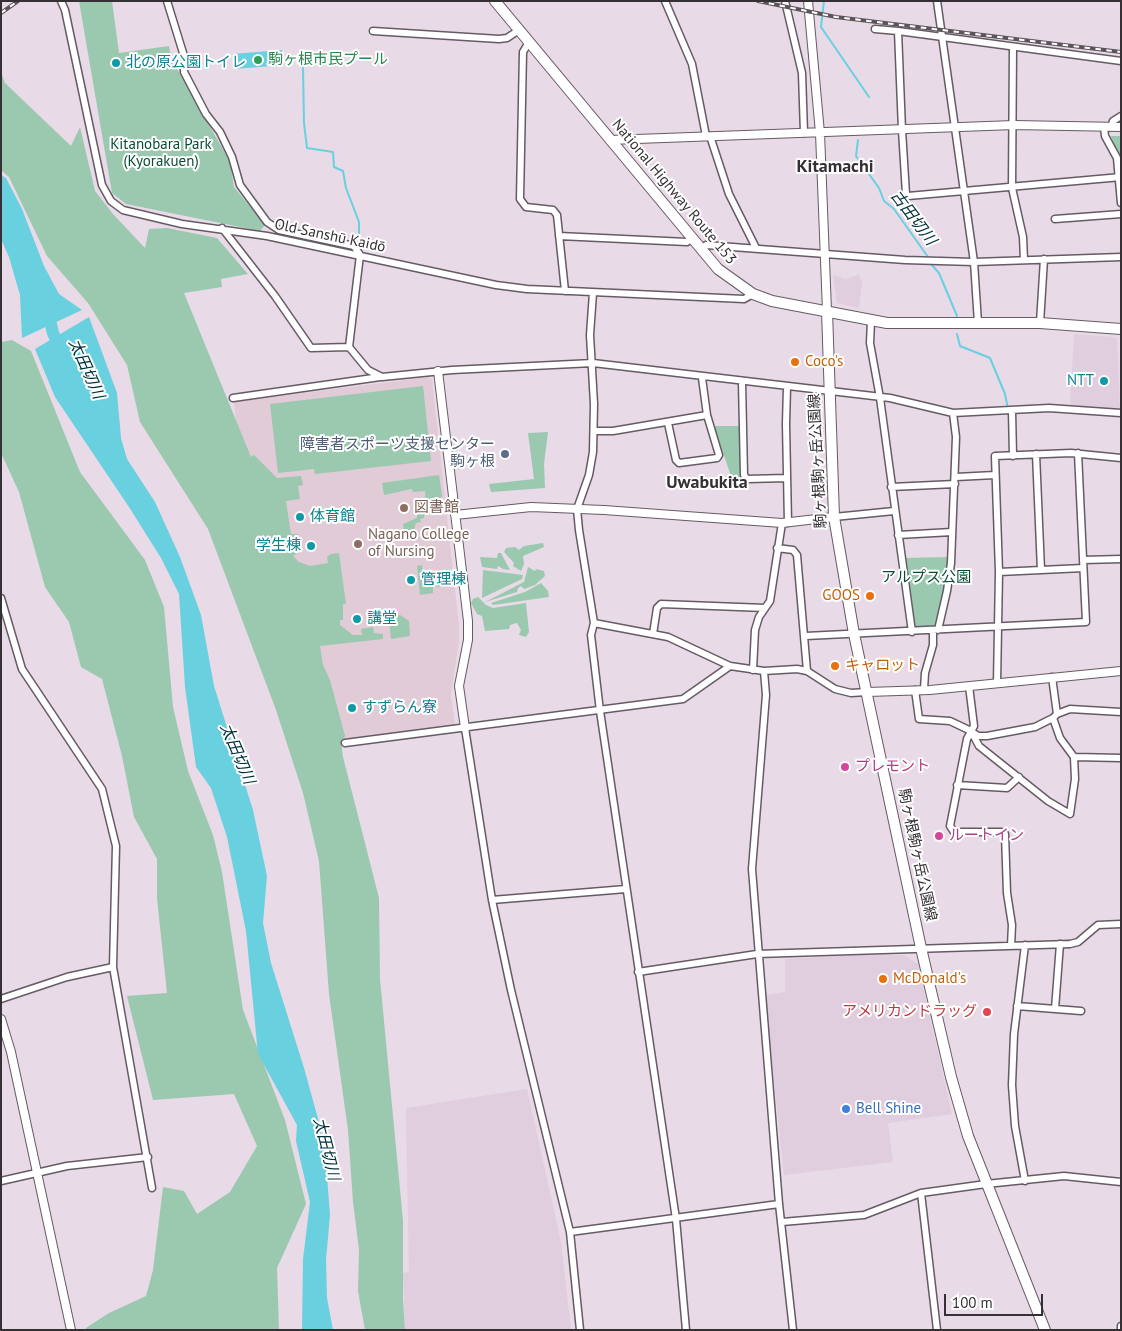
<!DOCTYPE html>
<meta charset="utf-8">
<style>
body{margin:0}
#map{position:relative;width:1122px;height:1331px;overflow:hidden;background:#e8dae6;font-family:"PT Sans",sans-serif}
canvas{display:block}
.frame{position:absolute;inset:0;border:2px solid #353034;pointer-events:none}
.scale{position:absolute;left:944px;top:1294px;width:99px;height:22px;box-sizing:border-box;border:2px solid #353034;border-top:0;padding-left:6px;font-size:15px;line-height:18px;white-space:nowrap;color:#353034;-webkit-text-stroke:4px #fff;paint-order:stroke}
</style>
<div id="map">
<canvas width="1122" height="1331"></canvas>
<div class="frame"></div>
<div class="scale">100 m</div>
</div>
<script>
const c = document.querySelector('canvas').getContext('2d');
c.lineJoin = 'round';
function fill(path, color) { c.fillStyle = color; c.fill(path, 'evenodd'); }
const shape = rows => new Path2D(rows.map(r => 'M' + r).join(''));
function trace(path, color, width, dash) { c.strokeStyle = color; c.lineWidth = width; c.lineCap = dash ? 'butt' : 'round'; c.setLineDash(dash || []); c.stroke(path); }
function write(font, color, halo, rows, align = 'center') {
  c.font = font + ' "PT Sans","Noto Sans JP",sans-serif'; c.lineWidth = 4; c.setLineDash([]); c.textBaseline = 'middle'; c.strokeStyle = halo; c.fillStyle = color; for (const [text, x, y, turn = 0] of rows) {
    c.save(); c.translate(x, y); c.rotate((+turn || 0) * Math.PI / 180); c.textAlign = isNaN(turn) ? turn : align; if (halo) c.strokeText(text, 0, 0); c.fillText(text, 0, 0); c.restore();
  }
}
const built = shape([
 [833,275,845,279,859,275,862,282,859,308,837,303],
 [1074,334,1115,337,1117,339,1120,410,1070,407],
 [857,955,904,955,918,964,952,1114,888,1123,893,1162,784,1175,765,995,785,992,785,959],
 [527,1089,561,1242,571,1330,405,1330,403,1273,409,1272,406,1108]
]);
const education = shape([
 [428,377,432,379,459,626,459,642,451,694,455,727,333,743,239,446,234,402]
]);
const green = shape([
 [79,1,112,1,119,53,169,46,171,58,230,162,234,187,265,225,260,231,126,204,112,193],
 [1,72,5,83,71,146,80,127,95,191,113,214,145,248,149,229,167,228,217,238,248,274,221,279,222,287,184,293,251,457,254,455,277,478,301,476,303,485,298,486,300,499,286,501,291,534,298,534,298,537,299,540,292,541,293,549,297,553,293,556,299,562,310,566,328,563,327,557,331,554,339,553,346,604,343,604,343,620,340,620,340,625,353,635,362,635,361,629,373,627,374,633,383,634,383,639,320,646,323,665,330,680,345,736,341,743,343,757,379,898,380,979,403,1221,403,1299,405,1330,365,1330,358,1291,359,1250,353,1202,348,1130,329,994,319,861,303,793,276,710,208,529,140,422,127,365,88,303,47,256,9,177,1,170],
 [1111,136,1121,136,1121,164],
 [12,340,31,351,80,472,145,560,164,607,173,707,188,771,213,835,222,872,243,1010,285,1120,306,1204,277,1268,279,1330,86,1330,86,1328,109,1313,146,1296,153,1270,163,1187,184,1191,197,1214,230,1192,257,1146,234,1094,153,1100,127,996,167,993,157,898,157,859,134,817,122,756,102,679,81,667,69,622,45,587,19,492,1,453,1,342],
 [423,386,431,461,315,474,314,469,278,473,270,404],
 [714,426,740,426,741,478,732,479],
 [548,432,544,464,545,488,491,492,489,484,534,479,528,433],
 [439,475,442,496,434,506,429,507,430,513,424,514,424,518,420,519,421,522,416,523,414,529,404,531,403,524,417,518,417,512,422,511,421,505,426,504,425,491,413,492,412,489,384,495,382,483],
 [543,543,544,547,523,556,524,564,521,571,513,566,514,563,504,552,506,548,515,547,519,550,524,546],
 [498,553,501,553,510,570,503,569,498,566,497,569,482,567,480,557,497,558],
 [948,557,944,590,935,625,933,627,916,628,913,624,904,558],
 [422,565,424,578,439,576,440,581,444,581,444,586,433,587,433,593,420,595,417,566],
 [528,567,535,571,536,569,544,571,545,576,535,585,524,589,521,586,518,588,517,592,485,602,524,582],
 [483,570,523,575,522,579,482,598],
 [541,583,548,591,549,597,493,605,491,603,525,592],
 [478,597,486,605,493,608,526,603,529,632,526,637,519,635,521,630,517,623,510,625,509,629,485,631,482,616,477,614,471,603,473,599],
 [400,615,409,621,410,636,391,639,389,619,392,616]
]);
const water = shape([
 [282,50,284,65,234,69,233,54],
 [1,175,6,178,22,209,44,266,59,294,82,310,22,338,20,295,9,257,1,239],
 [89,317,117,393,121,438,127,459,155,502,180,557,201,615,214,686,253,810,267,876,263,923,271,963,304,1068,320,1126,326,1163,330,1215,326,1260,327,1298,333,1330,302,1330,303,1259,310,1202,296,1141,297,1125,258,1054,246,931,227,837,211,788,196,767,185,687,179,594,161,558,129,507,55,397,35,349]
]);
const stream = shape([
 [824,1,821,27,869,97],
 [303,68,304,123,307,148,333,152,334,167,343,171,346,188,359,222,359,237],
 [858,140,856,156,879,188,884,201,894,209,928,257],
 [931,264,939,273,957,316],
 [957,334,960,346,990,358,1005,394,1008,409]
]);
const river = shape([
 [47,308,53,333,61,351]
]);
const minor = shape([
 [61,1,65,10,102,185,111,201,123,210,182,224,267,236,496,285,527,289,744,299,753,294],
 [167,1,184,56,184,72,206,114,220,132,232,157,240,185,267,222,279,230,354,246,360,255,349,347,368,370,382,377,452,370,593,363,890,398,953,413,1049,408,1121,413],
 [665,1,692,64,706,136],
 [785,1,802,73,804,133],
 [937,1,974,262,978,323],
 [875,29,898,31],
 [373,31,499,39,507,38,519,30],
 [529,42,523,52,520,199,526,207,553,210,557,215,565,291],
 [1013,47,1012,188,1023,237,1024,260],
 [1121,61,898,31,902,130,906,194,908,196,1121,177],
 [1104,127,1105,136,1117,158,1121,203],
 [1111,127,1113,121,1121,116],
 [710,136,729,194,756,248],
 [1055,219,1121,214],
 [222,228,275,296,311,348,349,347],
 [559,236,687,242,692,238],
 [701,249,706,245,905,260,974,262,1121,257],
 [593,293,590,335,594,404,593,452,589,475,577,509,579,530,594,623,668,637,730,666,764,671,797,669,807,671,835,689,851,693,867,692],
 [871,321,870,343,880,398,912,632],
 [1040,323,1044,259],
 [742,382,744,475,747,479,787,478],
 [787,387,786,424,788,523],
 [233,398,380,377],
 [1012,411,1013,456],
 [668,423,676,460,679,463,717,458,719,455,707,415],
 [594,431,613,431,707,415,702,378],
 [1036,454,1041,570],
 [956,477,995,475],
 [891,487,955,484],
 [834,517,894,511],
 [898,535,952,532],
 [777,548,793,550,797,555,807,671],
 [1083,560,1121,559],
 [999,572,1083,568],
 [1,598,22,669,102,789,116,846,113,967,152,1188],
 [594,623,591,635,600,711,676,1219,686,1330],
 [938,630,947,591,951,563,956,437,953,413],
 [653,634,657,608,661,604,765,608],
 [806,636,1086,622,1078,453],
 [753,670,755,630,759,617,770,601,782,523],
 [764,671,766,695,752,869,779,1204,793,1330],
 [1052,677,1057,714],
 [997,683,999,572,995,456,1071,453,1121,458],
 [969,686,974,726,967,739,950,826,954,832,1002,832,1005,834,1007,893,1012,925,1011,946],
 [924,689,925,673,933,645,933,631],
 [915,690,919,719,950,721,971,731,979,746,1048,801,1070,814,1075,779,1074,757],
 [1053,718,1060,738,1074,757,1121,758],
 [465,728,492,900,511,990,570,1232,580,1330],
 [972,732,978,736,987,736,1035,727,1053,718,1057,714,1070,709,1121,712],
 [345,743,683,699,730,666],
 [957,785,1007,788,1019,777],
 [492,900,626,889],
 [1025,945,1014,1034,1012,1085,1015,1126,1025,1181],
 [638,972,757,954,1070,944,1078,942,1098,925,1121,924],
 [1,999,67,977,113,967],
 [1017,1006,1081,1011],
 [1055,1009,1060,944],
 [1,1181,67,1166,148,1157],
 [921,1193,937,1330],
 [782,1222,864,1215,921,1193,986,1184,1064,1176,1121,1182],
 [570,1232,779,1204],
 [1121,1326,1121,1329]
]);
const tertiary = shape([
 [808,1,820,133,827,311],
 [610,140,1014,125,1121,127],
 [438,371,468,621,468,640,459,686,465,728],
 [455,515,531,507,604,510,782,523,834,517],
 [867,692,930,690,1121,671],
 [1,1019,11,1052,71,1330]
]);
const primary = shape([
 [827,311,834,517,854,634,921,948,951,1077,968,1136,1045,1330]
]);
const trunk = shape([
 [495,1,718,269,753,294,772,301,887,323,1040,323,1121,329]
]);
const rail = shape([
 [758,1,836,17,1121,52],
 [1,13,18,1]
]);
const markers = [
 [258,60,5,"#2e9e5b"],
 [116,63,5,"#0f9aa8"],
 [795,362,5,"#e8710a"],
 [1104,381,5,"#0f9aa8"],
 [505,454,5,"#5c6f8a"],
 [404,508,5,"#8d6e63"],
 [300,517,5,"#0f9aa8"],
 [358,544,5,"#8d6e63"],
 [311,546,5,"#0f9aa8"],
 [411,580,5,"#0f9aa8"],
 [870,596,5,"#e8710a"],
 [357,619,5,"#0f9aa8"],
 [835,666,5,"#e8710a"],
 [352,708,5,"#0f9aa8"],
 [845,767,5,"#d1479c"],
 [939,836,5,"#d1479c"],
 [883,979,5,"#e8710a"],
 [987,1012,5,"#e0444e"],
 [846,1109,5,"#3f7fe0"]
];
const leisureNames = [
 ["駒ヶ根市民プール",268,60]
];
const cultureNames = [
 ["北の原公園トイレ",126,63],
 ["NTT",1094,381,"right"],
 ["体育館",310,517],
 ["学生棟",301,546,"right"],
 ["管理棟",421,580],
 ["講堂",367,619],
 ["すずらん寮",362,708]
];
const parkNames = [
 ["Kitanobara Park",161,145],
 ["(Kyorakuen)",161,162],
 ["アルプス公園",926,578]
];
const streetNames = [
 ["National Highway Route 153",674,192,50],
 ["Old Sanshū Kaidō",330,236,12],
 ["駒ヶ根駒ヶ岳公園線",818,461,-93],
 ["駒ヶ根駒ヶ岳公園線",917,855,78]
];
const foodNames = [
 ["Coco's",805,362],
 ["GOOS",860,596,"right"],
 ["キャロット",845,666],
 ["McDonald's",893,979]
];
const serviceNames = [
 ["障害者スポーツ支援センター",495,445],
 ["駒ヶ根",495,462]
];
const educationNames = [
 ["図書館",414,508],
 ["Nagano College",368,535],
 ["of Nursing",368,552]
];
const hotelNames = [
 ["プレモント",855,767],
 ["ルートイン",949,836]
];
const healthNames = [
 ["アメリカンドラッグ",977,1012]
];
const shopNames = [
 ["Bell Shine",856,1109]
];
const waterNames = [
 ["古田切川",913,218,53],
 ["太田切川",86,369,66],
 ["太田切川",237,754,67],
 ["太田切川",326,1149,76]
];
const quarterNames = [
 ["Kitamachi",835,167],
 ["Uwabukita",707,483]
];
fill(built, '#e0cdde');
fill(education, '#e1cbd6');
fill(green, '#9ac9b0');
fill(water, '#69d0e0');
trace(stream, '#69d0e0', 2);
trace(river, '#69d0e0', 12);
trace(minor, '#665b65', 9);
trace(tertiary, '#665b65', 10);
trace(primary, '#665b65', 12);
trace(trunk, '#665b65', 12);
trace(minor, '#fff', 6);
trace(tertiary, '#fff', 8);
trace(primary, '#fff', 10);
trace(trunk, '#fff', 10);
trace(rail, '#5b545a', 4);
trace(rail, '#fff', 2, [5.5]);
for (const [x, y, r, color] of markers) { const dot = new Path2D(); dot.arc(x, y, r, 0, 2 * Math.PI); c.fillStyle = color; c.fill(dot); trace(dot, '#fff', 2); }
write('15px', '#27864d', '#fff', leisureNames, 'left');
write('15px', '#0d838f', '#fff', cultureNames, 'left');
write('15px', '#094b31', '#fff', parkNames);
write('15px', '#353034', '#fff', streetNames);
write('15px', '#c56008', '#fff', foodNames, 'left');
write('15px', '#4e5e75', '#fff', serviceNames, 'right');
write('15px', '#785e54', '#fff', educationNames, 'left');
write('15px', '#b23c85', '#fff', hotelNames, 'left');
write('15px', '#be3a42', '#fff', healthNames, 'right');
write('15px', '#366cbe', '#fff', shopNames, 'left');
write('italic 16px', '#003138', '#fff', waterNames);
write('bold 18px', '#353034', '#fff', quarterNames);
</script>
